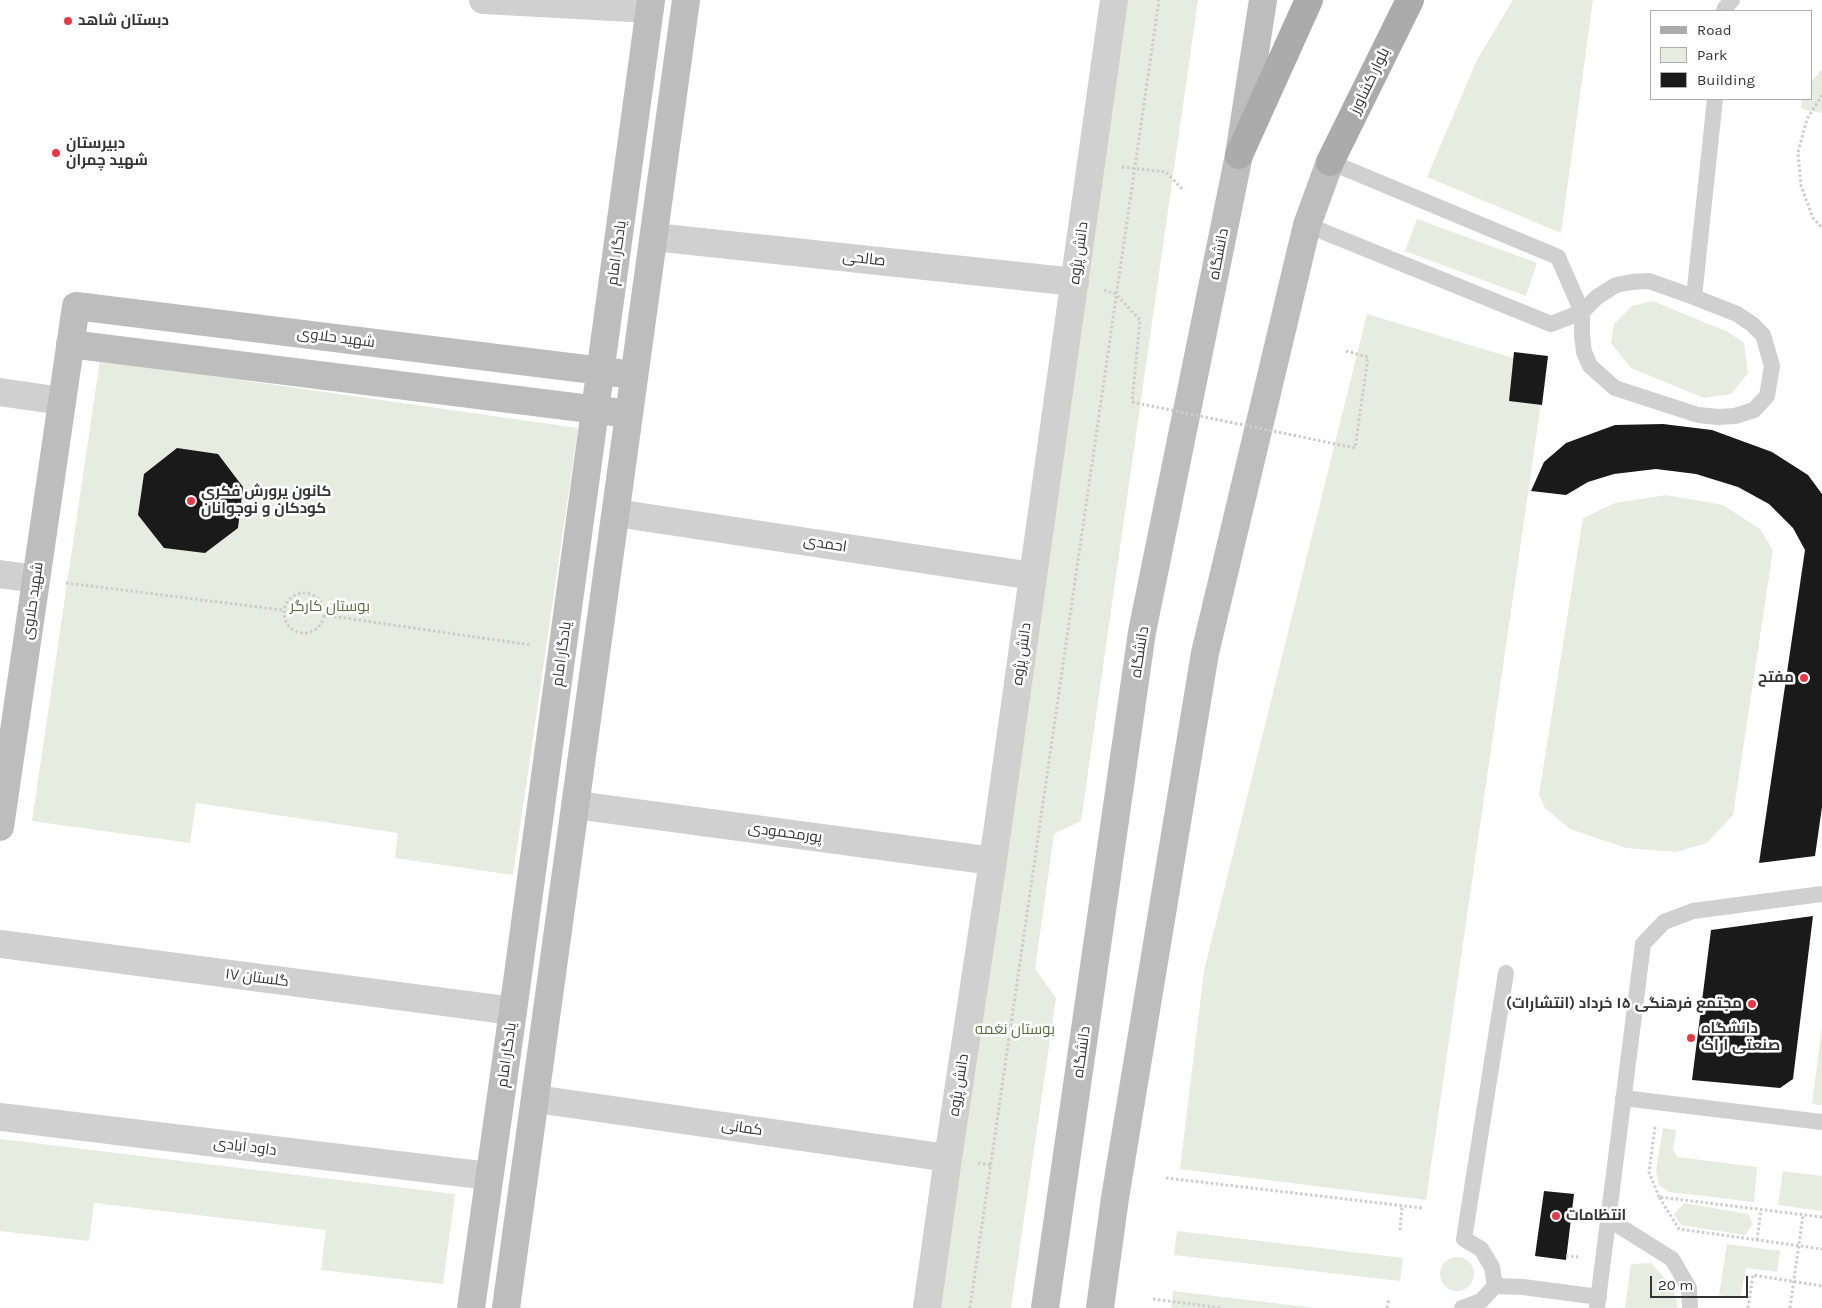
<!DOCTYPE html>
<meta charset="utf-8">
<style>
body{margin:0}
#map{position:relative;width:1822px;height:1308px;overflow:hidden;background:#fff;font-family:Karla,sans-serif}
canvas{display:block}
.legend{position:absolute;left:1650px;top:10px;width:162px;height:90px;box-sizing:border-box;background:#fff;border:1px solid #adadad;margin:0;padding:6px 9px;list-style:none;font-size:15px;color:#333}
.legend li{display:flex;align-items:center;gap:10px;height:25px}
.legend b{width:25px;border:1px solid #adadad}
.scale{position:absolute;left:1650px;top:1276px;width:98px;height:22px;box-sizing:border-box;border:2px solid #333;border-top:0;padding-left:6px;font-size:15px;line-height:18px;white-space:nowrap;color:#333;-webkit-text-stroke:4px #fff;paint-order:stroke}
</style>
<div id="map">
<canvas width="1822" height="1308"></canvas>
<ul class="legend">
<li><b style="height:6px;background:#ababab"></b>Road</li>
<li><b style="height:14px;background:#e6ecdf"></b>Park</li>
<li><b style="height:14px;background:#1a1a1a"></b>Building</li>
</ul>
<div class="scale">20 m</div>
</div>
<script>
const c = document.querySelector('canvas').getContext('2d');
c.lineJoin = 'round';
function fill(path, color) { c.fillStyle = color; c.fill(path, 'evenodd'); }
const shape = rows => new Path2D(rows.map(r => 'M' + r).join(''));
function trace(path, color, width, dash) { c.strokeStyle = color; c.lineWidth = width; c.lineCap = dash ? 'butt' : 'round'; c.setLineDash(dash || []); c.stroke(path); }
function write(font, color, halo, rows, align = 'center') {
  c.font = font + ' Karla,Cairo,sans-serif'; c.lineWidth = 5; c.setLineDash([]); c.textBaseline = 'middle'; c.strokeStyle = halo; c.fillStyle = color; for (const [text, x, y, turn = 0] of rows) {
    c.save(); c.translate(x, y); c.rotate((+turn || 0) * Math.PI / 180); c.textAlign = isNaN(turn) ? turn : align; if (halo) c.strokeText(text, 0, 0); c.fillText(text, 0, 0); c.restore();
  }
}
const green = shape([
 [1127,0,1198,0,1081,821,1054,834,1035,969,1056,998,1011,1308,939,1308],
 [1513,0,1593,0,1561,233,1427,177,1477,60],
 [1822,69,1822,113,1801,109,1802,99,1811,99,1811,82],
 [1417,219,1537,263,1526,296,1405,251],
 [1653,301,1728,332,1744,343,1748,373,1731,394,1704,398,1631,368,1611,343,1614,324,1632,306],
 [1367,314,1546,368,1426,1200,1180,1169,1204,971],
 [100,360,578,428,513,875,395,858,398,833,196,803,190,843,32,821],
 [1666,495,1723,505,1760,529,1773,550,1733,815,1707,843,1676,852,1626,848,1570,829,1545,808,1539,795,1583,518,1615,503],
 [1822,1026,1822,1105,1812,1104],
 [1663,1128,1676,1130,1673,1149,1677,1157,1757,1167,1754,1202,1669,1192,1659,1185,1656,1171],
 [0,1139,455,1194,443,1284,321,1270,326,1230,94,1203,89,1241,0,1231],
 [1783,1171,1822,1176,1822,1211,1778,1205],
 [1684,1203,1748,1214,1753,1224,1745,1235,1681,1225,1674,1214],
 [1177,1231,1403,1258,1400,1281,1174,1255],
 [1727,1244,1780,1251,1777,1272,1746,1268,1740,1299,1719,1295],
 '1440 1274a17 17 0 1 1 34 0a17 17 0 1 1-34 0Z',
 [1651,1263,1673,1288,1678,1308,1625,1308,1631,1264],
 [1173,1291,1315,1308,1171,1308]
]);
const building = shape([
 [1514,352,1548,356,1542,405,1509,401],
 [1663,424,1712,430,1772,452,1808,475,1822,494,1822,807,1815,856,1759,863,1805,550,1793,528,1769,504,1738,487,1696,474,1656,469,1614,474,1588,482,1566,495,1531,491,1544,462,1566,443,1615,425],
 [177,448,218,454,243,487,238,528,205,553,164,548,138,515,144,474],
 [1813,916,1793,1079,1780,1088,1692,1080,1711,930],
 [1544,1191,1574,1194,1566,1260,1535,1256]
]);
const path = shape([
 [1822,95,1807,119,1798,152,1801,186,1813,218,1822,228],
 [1122,167,1166,172,1184,191],
 [1104,290,1116,294,1140,320,1132,402],
 [1346,351,1368,357,1355,448],
 [66,583,283,610],
 '284 613a20 20 0 1 1 40 0a20 20 0 1 1-40 0Z',
 [324,615,531,645],
 [1655,1127,1649,1172,1659,1197],
 [978,1163,991,1165],
 [1166,1178,1422,1208],
 [1822,1217,1659,1197,1679,1229,1822,1249],
 [1400,1230,1402,1206],
 [1757,1240,1761,1210],
 [1566,1256,1578,1257],
 [1153,1299,1222,1308],
 [970,1308,1159,0],
 [1387,1308,1389,1299],
 [1748,1308,1753,1275,1822,1286],
 [1790,1308,1803,1215]
]);
const lane = shape([
 [1724,11,1725,8,1732,0],
 [1307,225,1551,324,1582,312,1597,297,1616,285,1632,282,1649,281,1694,297,1737,314,1752,324,1763,335,1772,366,1767,396,1754,410,1735,416,1718,417,1698,415,1615,388,1590,366,1584,352,1582,335,1582,312,1558,257,1330,162],
 [1694,297,1715,99],
 [1623,1098,1822,1122],
 [1608,1219,1672,1259,1689,1288,1690,1308],
 [1495,1286,1523,1287,1599,1297],
 [1462,1308,1481,1301,1495,1286,1492,1267,1481,1249,1464,1239,1506,973],
 [1597,1308,1643,944,1664,922,1693,911,1822,894]
]);
const street = shape([
 [483,0,650,9],
 [654,237,1075,282],
 [0,392,62,401],
 [616,513,1033,576],
 [0,574,36,579],
 [576,805,993,861],
 [0,944,513,1011],
 [536,1099,948,1158],
 [0,1117,489,1176],
 [927,1308,948,1158,993,861,1114,0]
]);
const secondary = shape([
 [70,344,614,412],
 [0,827,76,306,618,373],
 [471,1308,513,1011,651,0],
 [506,1308,686,0],
 [1045,1308,1142,632,1239,155,1263,0],
 [1100,1308,1115,1198,1205,653,1307,225,1330,162]
]);
const primary = shape([
 [1239,155,1309,0],
 [1330,162,1410,0]
]);
const pathBridge = shape([
 [1132,402,1355,448]
]);
const markers = [
 [68,21,5,"#e63946"],
 [56,153,5,"#e63946"],
 [191,501,5,"#e63946"],
 [1804,678,5,"#e63946"],
 [1752,1004,5,"#e63946"],
 [1691,1038,5,"#e63946"],
 [1556,1216,5,"#e63946"]
];
const poiNames = [
 ["دبستان شاهد",78,21],
 ["دبیرستان",66,144],
 ["شهید چمران",66,161],
 ["کانون پرورش فکری",201,492],
 ["کودکان و نوجوانان",201,509],
 ["مفتح",1794,678,"right"],
 ["مجتمع فرهنگی ۱۵ خرداد (انتشارات)",1742,1004,"right"],
 ["دانشگاه",1701,1029],
 ["صنعتی اراک",1701,1046],
 ["انتظامات",1566,1216]
];
const streetNames = [
 ["بلوار کشاورز",1370,81,-64],
 ["یادگار امام",617,253,-82],
 ["دانش پژوه",1079,253,-82],
 ["دانشگاه",1219,254,-79],
 ["صالحی",864,259,6],
 ["شهید حلاوی",336,338,7],
 ["احمدی",825,544,9],
 ["شهید حلاوی",33,601,-82],
 ["دانشگاه",1140,652,-81],
 ["یادگار امام",562,654,-82],
 ["دانش پژوه",1022,654,-82],
 ["پورمحمودی",785,833,8],
 ["گلستان ۱۷",257,978,7],
 ["دانشگاه",1082,1052,-82],
 ["یادگار امام",507,1055,-82],
 ["دانش پژوه",959,1085,-81],
 ["کمانی",742,1128,8],
 ["داود آبادی",245,1147,7]
];
const parkNames = [
 ["بوستان کارگر",330,607],
 ["بوستان نغمه",1015,1030]
];
fill(green, '#e6ecdf');
fill(building, '#1a1a1a');
trace(path, '#cdcdcd', 3, [2.5, 2.5]);
trace(lane, '#d0d0d0', 16);
trace(street, '#d0d0d0', 28);
trace(secondary, '#bdbdbd', 28);
trace(primary, '#ababab', 28);
trace(pathBridge, '#cdcdcd', 3, [2.5, 2.5]);
for (const [x, y, r, color] of markers) { const dot = new Path2D(); dot.arc(x, y, r, 0, 2 * Math.PI); c.fillStyle = color; c.fill(dot); trace(dot, '#fff', 2); }
write('bold 15px', '#333', '#fff', poiNames, 'left');
write('15px', '#333', '#fff', streetNames);
write('15px', '#56703f', '#fff', parkNames);
</script>
